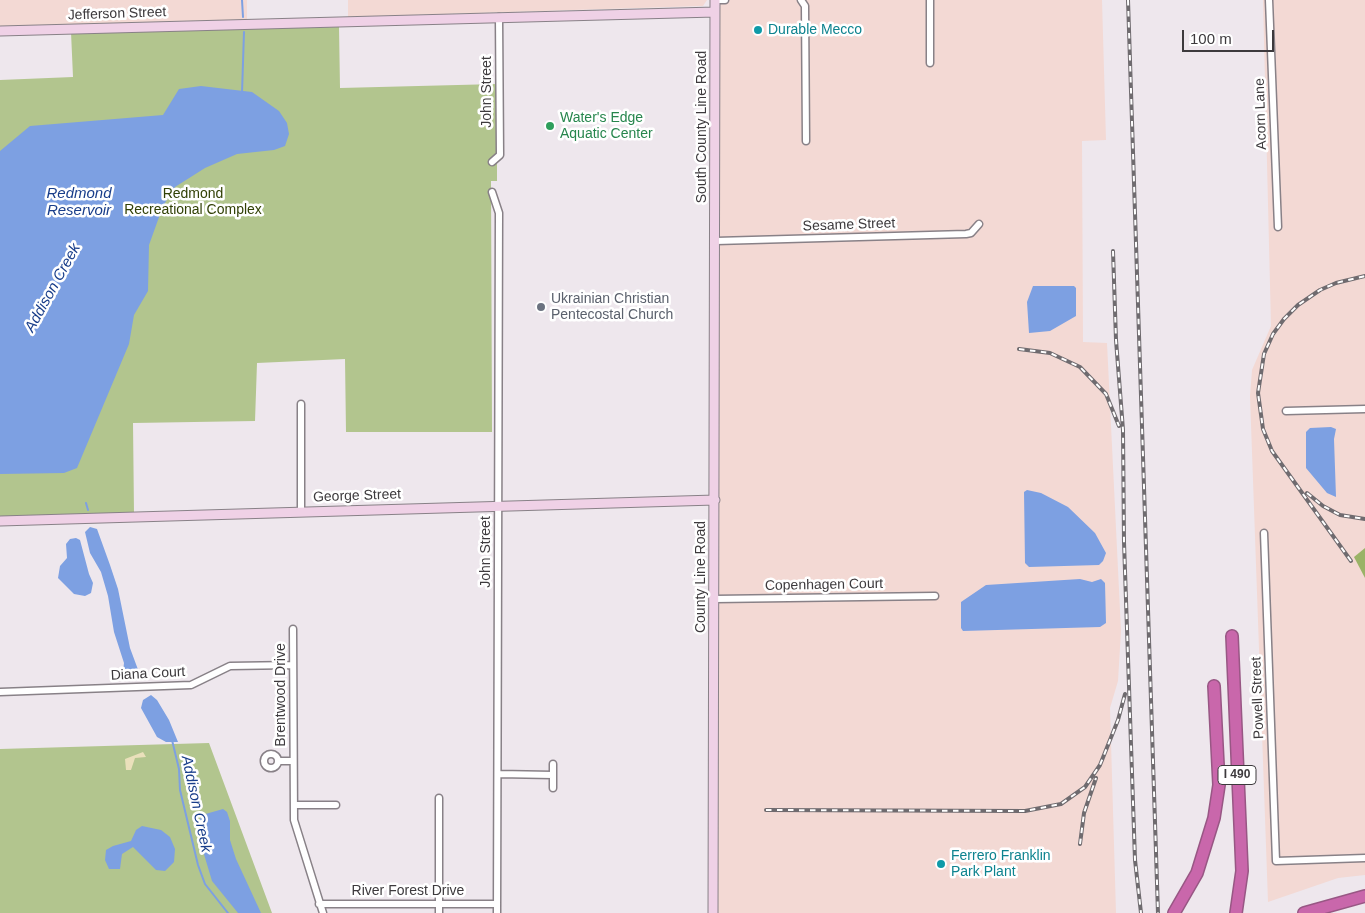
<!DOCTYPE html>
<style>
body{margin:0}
#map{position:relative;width:1365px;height:913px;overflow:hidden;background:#eee7ed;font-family:Arial,sans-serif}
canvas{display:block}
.scale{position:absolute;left:1182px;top:30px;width:92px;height:22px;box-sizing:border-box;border:2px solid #3d3a3d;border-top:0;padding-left:6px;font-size:15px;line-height:18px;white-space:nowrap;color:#3d3a3d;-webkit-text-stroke:4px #fff;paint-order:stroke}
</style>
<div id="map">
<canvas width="1365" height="913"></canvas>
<div class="scale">100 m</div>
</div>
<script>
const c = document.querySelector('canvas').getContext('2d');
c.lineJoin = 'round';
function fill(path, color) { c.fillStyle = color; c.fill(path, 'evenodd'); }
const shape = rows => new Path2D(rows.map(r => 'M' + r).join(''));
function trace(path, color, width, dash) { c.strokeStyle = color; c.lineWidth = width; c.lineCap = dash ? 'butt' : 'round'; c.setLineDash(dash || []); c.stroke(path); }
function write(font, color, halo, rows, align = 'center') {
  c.font = font + ' Arial,sans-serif'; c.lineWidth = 5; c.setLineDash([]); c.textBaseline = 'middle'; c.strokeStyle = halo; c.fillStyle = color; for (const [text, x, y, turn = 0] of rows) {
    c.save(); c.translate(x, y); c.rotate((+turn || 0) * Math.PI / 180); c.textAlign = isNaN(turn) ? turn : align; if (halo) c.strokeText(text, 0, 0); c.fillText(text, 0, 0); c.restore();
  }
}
const industrial = shape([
 [0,0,247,0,247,20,0,29],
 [348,0,707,0,703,6,348,17],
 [719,0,1102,0,1106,140,1082,141,1083,342,1107,343,1121,631,1118,681,1110,708,1116,913,716,913],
 [1263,0,1365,0,1365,875,1338,878,1268,902,1250,396,1252,370,1271,326]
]);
const green = shape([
 [339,27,340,88,497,84,497,181,491,181,492,432,346,432,345,359,257,363,255,421,133,423,134,514,0,518,0,80,73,77,71,32],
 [209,743,272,913,0,913,0,749]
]);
const forest = shape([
 [1365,548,1365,578,1354,557]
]);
const sand = shape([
 [143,752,146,757,135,758,131,770,126,770,125,759]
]);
const water = shape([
 [201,86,252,92,279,111,287,123,289,134,285,146,274,150,237,154,205,168,175,187,163,206,149,245,148,291,134,315,129,344,77,468,64,473,0,474,0,151,30,126,163,115,179,89],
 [1033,286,1074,286,1076,288,1076,316,1050,331,1029,333,1027,302],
 [1331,427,1336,429,1334,439,1336,497,1327,493,1306,468,1306,432,1310,428],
 [1027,490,1041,493,1068,507,1095,533,1106,553,1103,561,1099,565,1029,567,1025,563,1024,492],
 [90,527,97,529,110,565,118,589,130,648,140,675,126,681,122,680,124,663,114,632,108,596,101,572,90,553,85,532],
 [76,538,80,540,89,574,93,583,91,593,85,596,74,594,58,578,60,566,67,558,66,544,70,539],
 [1080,579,1092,582,1101,579,1105,583,1106,623,1100,627,963,631,961,628,961,602,986,585],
 [151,695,157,700,169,720,178,742,166,742,157,737,141,708,143,700],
 [223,809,227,812,230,821,230,840,236,859,261,913,238,913,212,881,203,851,199,822,202,815],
 [142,826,161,830,170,837,175,849,174,862,165,871,156,870,133,847,122,854,120,869,109,869,105,860,106,850,113,846,131,841,136,830]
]);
const stream = shape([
 [242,0,243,17],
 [242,93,244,32],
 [86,503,88,510],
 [172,740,179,769,180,790,198,865,205,884,228,913]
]);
const street = shape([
 [715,0,725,0],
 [801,0,805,6,806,141],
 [930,0,930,63],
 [1269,0,1278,227],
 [492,162,500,155,499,17],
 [492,192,499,213,497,913],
 [716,241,966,234,971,233,979,224],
 [1286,411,1365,409],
 [301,512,301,404],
 [1264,533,1276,861,1365,858],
 [715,599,935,596],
 [293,629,294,820,323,913],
 [0,692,191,685,230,666,293,665],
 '264 761a7 7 0 1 1 14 0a7 7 0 1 1-14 0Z',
 [278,761,293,761],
 [553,764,553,788],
 [499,774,553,775],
 [294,805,336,805],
 [319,904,497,904],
 [439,913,439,798]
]);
const secondary = shape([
 [0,31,715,12],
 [0,521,715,500],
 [713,913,715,0]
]);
const highway = shape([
 [1232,636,1242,871,1236,913],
 [1174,913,1197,873,1214,818,1219,785,1214,686],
 [1304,913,1365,896]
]);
const rail = shape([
 [1128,0,1158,913],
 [1113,251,1116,340,1123,430,1124,542,1135,860,1141,913],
 [1019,349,1050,353,1080,367,1106,394,1119,426],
 [1307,493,1323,506,1340,515,1365,519],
 [1351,561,1272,451,1263,429,1258,393,1264,354,1273,334,1284,319,1298,305,1320,290,1336,283,1365,276],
 [766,810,1025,811,1061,804,1085,787,1100,765,1118,720,1125,694],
 [1080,844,1084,813,1096,778]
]);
const markers = [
 [758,30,5,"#0f9aa8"],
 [550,126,5,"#2e9e5b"],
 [541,307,5,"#6b7280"],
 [941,864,5,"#0f9aa8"]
];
const shields = [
 [1237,775,38]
];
const shieldNames = [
 ["I 490",1237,775]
];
const streetNames = [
 ["Jefferson Street",117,14,-2],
 ["John Street",487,92,-90],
 ["Acorn Lane",1261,114,-92],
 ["South County Line Road",702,127,-90],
 ["Sesame Street",849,225,-2],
 ["George Street",357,496,-2],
 ["John Street",486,552,-90],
 ["County Line Road",701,577,-90],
 ["Copenhagen Court",824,585,-1],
 ["Diana Court",148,674,-3],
 ["Brentwood Drive",281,695,-90],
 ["Powell Street",1258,698,-92],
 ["River Forest Drive",408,891]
];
const cultureNames = [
 ["Durable Mecco",768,30],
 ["Ferrero Franklin",951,856],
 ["Park Plant",951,872]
];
const leisureNames = [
 ["Water's Edge",560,118],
 ["Aquatic Center",560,134]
];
const parkNames = [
 ["Redmond",193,194],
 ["Recreational Complex",193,210]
];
const worshipNames = [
 ["Ukrainian Christian",551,299],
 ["Pentecostal Church",551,315]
];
const waterNames = [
 ["Redmond",79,194],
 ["Reservoir",79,211],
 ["Addison Creek",53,288,-61],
 ["Addison Creek",196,804,78]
];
fill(industrial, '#f3d9d4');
fill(green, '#b2c58e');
fill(forest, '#9ab367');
fill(sand, '#eae0bb');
fill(water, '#7da0e2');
trace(stream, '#7da0e2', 2);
trace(street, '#888187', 9);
trace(secondary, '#888187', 11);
trace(highway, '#985784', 14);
trace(street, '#fff', 6);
trace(secondary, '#efd1e6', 9);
trace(highway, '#c967ab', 11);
trace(rail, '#6f6b6f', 4);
trace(rail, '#fff', 2, [5.5]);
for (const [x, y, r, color] of markers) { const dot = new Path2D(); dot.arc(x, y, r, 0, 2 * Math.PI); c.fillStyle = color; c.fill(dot); trace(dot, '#fff', 2); }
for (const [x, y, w] of shields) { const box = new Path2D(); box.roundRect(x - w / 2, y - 9.5, w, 19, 4); c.fillStyle = '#fff'; c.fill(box); trace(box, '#3d3a3d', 1); }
write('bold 12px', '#3d3a3d', null, shieldNames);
write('14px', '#3d3a3d', '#fff', streetNames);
write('14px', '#0d838f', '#fff', cultureNames, 'left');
write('14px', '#27864d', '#fff', leisureNames, 'left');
write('14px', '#314005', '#fff', parkNames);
write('14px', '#5b616d', '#fff', worshipNames, 'left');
write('italic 15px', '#183d8a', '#fff', waterNames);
</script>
